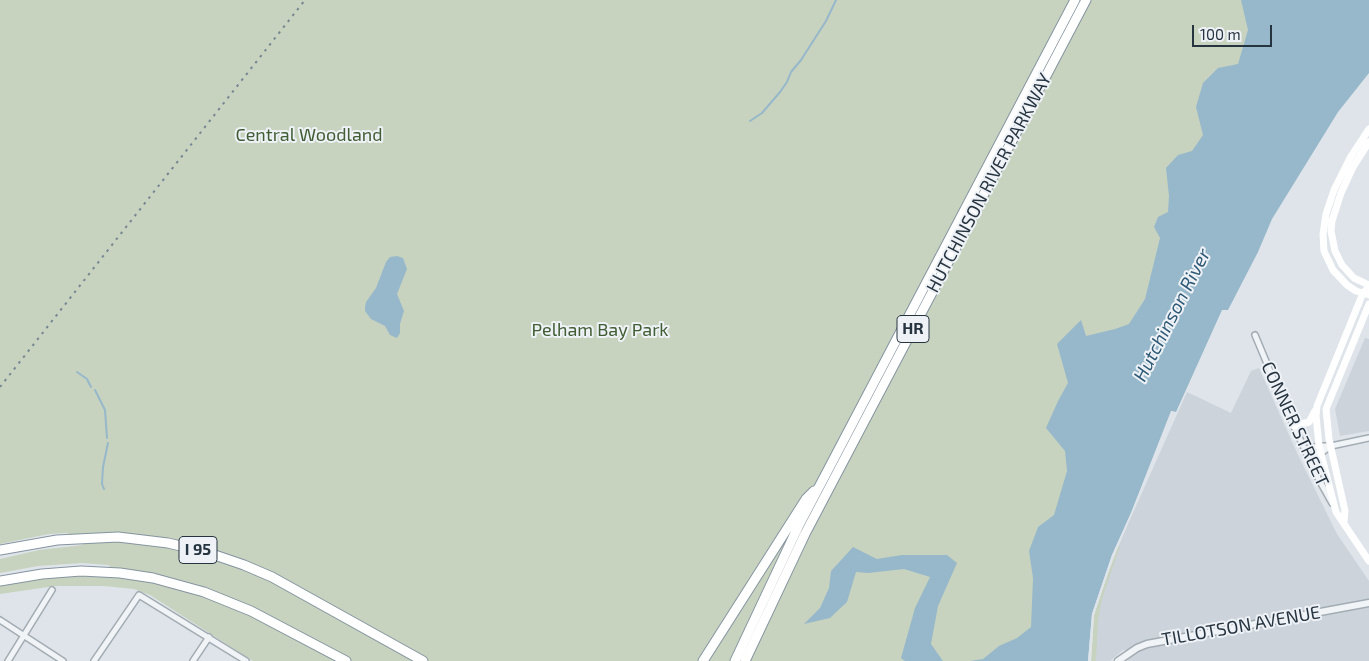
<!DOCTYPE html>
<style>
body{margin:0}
#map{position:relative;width:1369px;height:661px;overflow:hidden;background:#dee4e9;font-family:"Exo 2",sans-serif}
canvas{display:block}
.scale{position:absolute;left:1192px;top:25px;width:80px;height:22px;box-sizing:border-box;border:2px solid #263440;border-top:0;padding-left:6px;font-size:15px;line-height:18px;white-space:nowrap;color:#263440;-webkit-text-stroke:4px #eef2f6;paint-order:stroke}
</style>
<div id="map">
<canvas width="1369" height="661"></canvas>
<div class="scale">100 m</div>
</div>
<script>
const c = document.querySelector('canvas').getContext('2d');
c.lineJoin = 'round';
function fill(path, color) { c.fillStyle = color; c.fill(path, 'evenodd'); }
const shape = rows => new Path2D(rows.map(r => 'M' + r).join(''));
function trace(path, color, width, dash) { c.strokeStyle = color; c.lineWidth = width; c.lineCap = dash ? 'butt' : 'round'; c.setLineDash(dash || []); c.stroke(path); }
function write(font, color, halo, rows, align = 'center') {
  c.font = font + ' "Exo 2",sans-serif'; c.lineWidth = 4; c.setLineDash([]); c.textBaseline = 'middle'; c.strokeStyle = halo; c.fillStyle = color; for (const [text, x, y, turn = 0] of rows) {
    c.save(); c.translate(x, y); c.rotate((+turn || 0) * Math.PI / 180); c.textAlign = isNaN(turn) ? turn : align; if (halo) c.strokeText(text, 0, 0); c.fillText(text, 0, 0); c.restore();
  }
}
const built = shape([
 [1365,338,1369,339,1369,431,1340,436,1335,409],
 [1259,368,1298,455,1337,534,1369,581,1369,661,1128,661,1126,650,1123,650,1110,661,1094,661,1096,619,1102,592,1120,542,1187,392,1231,413,1251,371]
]);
const green = shape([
 [0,0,1290,0,1030,661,253,661,150,595,134,589,104,586,55,586,0,594,0,586,43,578,83,576,126,578,108,565,82,563,38,566,0,573,0,559,39,550,83,545,67,533,49,534,0,544],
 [1118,545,1120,546,1102,599,1098,620,1096,661,1091,661,1094,615]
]);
const water = shape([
 [1241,0,1369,0,1369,73,1338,112,1272,219,1258,252,1228,310,1222,310,1176,412,1172,411,1131,513,1112,555,1092,614,1088,661,970,661,983,659,999,646,1017,638,1031,627,1033,578,1029,551,1038,527,1054,515,1067,471,1065,451,1046,428,1058,401,1068,383,1057,344,1081,320,1086,336,1115,329,1129,324,1145,299,1160,238,1154,227,1158,217,1168,212,1169,196,1166,168,1178,155,1192,151,1203,135,1196,107,1203,83,1218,68,1238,64,1248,30],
 [397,256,403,258,407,269,397,294,404,311,400,324,400,333,397,338,390,335,385,326,371,319,365,311,365,307,366,302,376,288,386,262,390,257],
 [853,547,877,559,902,555,947,555,957,563,938,606,931,644,943,661,905,661,901,658,915,608,930,577,904,569,868,573,856,572,847,602,830,618,804,624,820,608,829,588,831,571]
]);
const pier = shape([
 [1171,411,1173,411,1107,575,1094,615,1091,661,1088,661,1092,614,1112,555,1131,513]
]);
const stream = shape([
 [750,121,762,113,780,92,787,82,791,72,801,60,826,21,836,0],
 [77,372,87,379,91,387],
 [95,390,105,410,107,438],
 [104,489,102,484,103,467,108,443]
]);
const minor = shape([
 [1255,335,1286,409,1318,478,1332,503],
 [1305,449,1319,446,1331,446,1369,438],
 [1308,456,1321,453,1331,446],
 [0,620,63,661],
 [8,661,52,590],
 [94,661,139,595,246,661],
 [193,661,209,637]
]);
const tertiary = shape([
 [1118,661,1137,648,1147,644,1369,603]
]);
const secondary = shape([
 [1369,129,1350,158,1334,190,1326,214,1323,234,1324,251,1333,270,1347,285,1356,291,1369,295],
 [1369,142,1353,167,1341,193,1332,221,1331,231,1335,251,1342,265,1354,278,1369,285],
 [1369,287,1363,293,1317,406,1316,416,1319,446,1336,512,1369,561],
 [1294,426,1309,422,1315,411],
 [1344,522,1345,511,1329,439,1326,409,1369,304]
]);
const motorway = shape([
 [0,550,57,540,118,537,168,543,206,552,244,565,272,577,423,661],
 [0,581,42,574,81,571,120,573,153,578,204,592,251,611,346,661],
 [703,661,806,499,814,491],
 [735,661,798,527,1075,0],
 [745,661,805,534,1086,0]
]);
const rail = shape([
 [0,387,305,0]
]);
const shields = [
 [913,329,32],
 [198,550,38]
];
const shieldNames = [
 ["HR",913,329],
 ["I 95",198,550]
];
const parkNames = [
 ["Central Woodland",309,135],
 ["Pelham Bay Park",600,330]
];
const streetNames = [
 ["HUTCHINSON RIVER PARKWAY",989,183,-62],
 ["CONNER STREET",1295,424,65],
 ["TILLOTSON AVENUE",1241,626,-10]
];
const waterNames = [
 ["Hutchinson River",1172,315,-63]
];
fill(built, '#ccd3db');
fill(green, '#c7d3bf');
fill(water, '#97b8cb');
fill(pier, '#dee4e9');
trace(stream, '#97b8cb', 2);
trace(minor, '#a3acb3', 8);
trace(tertiary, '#a3acb3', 9);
trace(motorway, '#8594a0', 11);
trace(minor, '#f1f4f7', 5);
trace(tertiary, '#f1f4f7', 6);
trace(secondary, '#fff', 7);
trace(motorway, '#fff', 9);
trace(rail, '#778693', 2, [2.5, 5]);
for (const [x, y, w] of shields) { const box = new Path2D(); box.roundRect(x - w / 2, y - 13.5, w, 27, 4); c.fillStyle = '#eef2f6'; c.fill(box); trace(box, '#263440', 1); }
write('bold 16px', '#263440', null, shieldNames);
write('18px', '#415d33', '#eef2f6', parkNames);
write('18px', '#263440', '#eef2f6', streetNames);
write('italic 19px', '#2e5976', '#eef2f6', waterNames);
</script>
